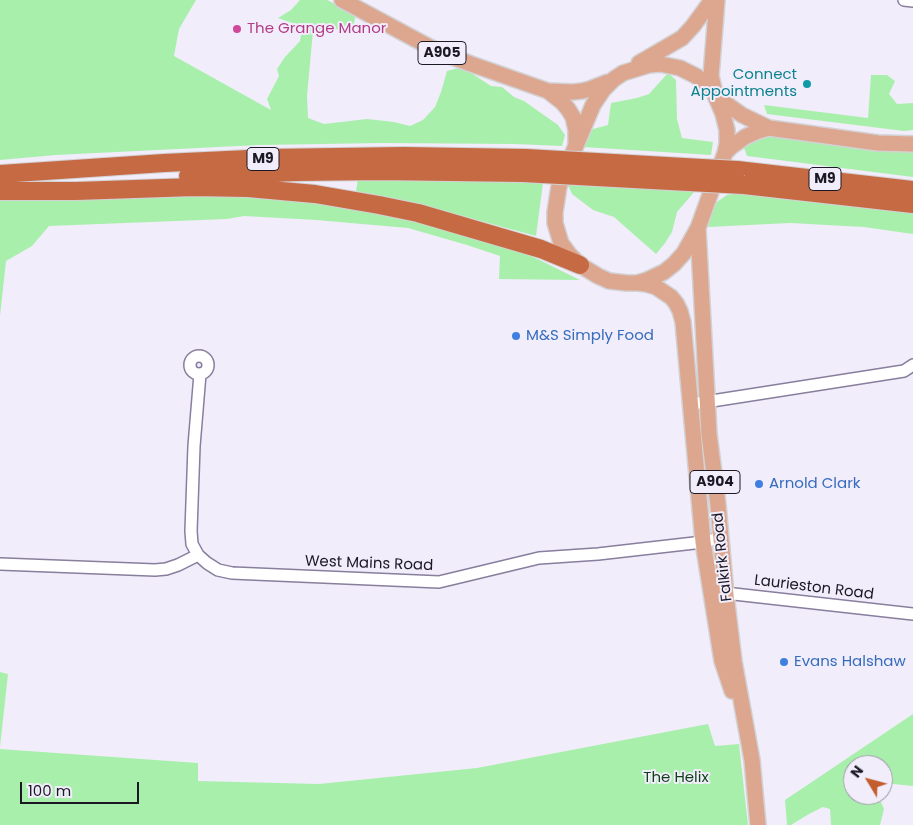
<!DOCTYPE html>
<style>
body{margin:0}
#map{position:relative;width:913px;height:825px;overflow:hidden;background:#f1edfb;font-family:Poppins,sans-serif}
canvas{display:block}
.north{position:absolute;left:843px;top:755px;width:50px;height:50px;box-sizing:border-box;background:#f1edfb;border:1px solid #9c98a5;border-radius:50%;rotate:307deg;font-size:14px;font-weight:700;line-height:20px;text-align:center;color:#1c1824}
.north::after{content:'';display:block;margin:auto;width:18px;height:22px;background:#c35d2e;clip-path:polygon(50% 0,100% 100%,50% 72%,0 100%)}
.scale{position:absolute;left:20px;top:782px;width:119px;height:22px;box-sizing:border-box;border:2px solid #1c1824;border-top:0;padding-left:6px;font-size:15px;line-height:18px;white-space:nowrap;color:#1c1824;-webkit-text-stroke:4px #f1edfb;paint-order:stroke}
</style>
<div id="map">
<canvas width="913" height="825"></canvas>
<div class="north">N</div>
<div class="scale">100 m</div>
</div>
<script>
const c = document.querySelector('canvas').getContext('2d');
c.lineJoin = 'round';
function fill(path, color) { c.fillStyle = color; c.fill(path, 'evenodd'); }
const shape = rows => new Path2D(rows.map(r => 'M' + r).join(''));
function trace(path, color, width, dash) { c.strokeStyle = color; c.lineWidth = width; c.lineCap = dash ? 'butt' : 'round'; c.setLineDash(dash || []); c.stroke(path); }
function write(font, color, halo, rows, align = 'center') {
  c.font = font + ' Poppins,sans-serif'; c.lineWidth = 4; c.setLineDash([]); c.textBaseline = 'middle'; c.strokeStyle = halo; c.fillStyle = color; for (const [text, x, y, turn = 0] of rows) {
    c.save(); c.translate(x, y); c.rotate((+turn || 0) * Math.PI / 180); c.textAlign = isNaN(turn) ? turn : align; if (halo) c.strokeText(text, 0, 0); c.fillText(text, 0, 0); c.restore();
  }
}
const green = shape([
 [0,0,196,0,179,29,174,56,271,110,267,99,279,76,277,69,285,57,300,41,302,30,295,24,278,18,291,10,300,0,327,0,356,14,353,28,313,31,307,96,308,118,324,124,367,119,394,122,410,126,423,120,435,107,441,92,447,71,462,67,491,86,502,87,514,97,524,101,558,125,565,135,562,146,514,144,383,143,259,145,56,155,0,160],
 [668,73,676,80,677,119,682,138,713,142,711,155,583,147,593,129,608,125,611,103,637,98,649,94],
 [871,75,887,75,895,81,889,94,897,104,913,103,913,130,904,131,767,114,764,105,868,118],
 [766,133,913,150,913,177,747,156,744,148,751,137],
 [358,179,543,183,536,236,440,210,356,191],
 [568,185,695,191,677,212,672,232,665,243,656,254,614,217,593,210,572,194],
 [749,192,913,211,913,234,864,227,790,223,708,227,709,218,714,204,727,195],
 [216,194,324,201,398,213,505,243,580,280,499,279,500,256,467,245,408,228,316,220,244,216,227,219,49,226,32,246,6,261,0,316,0,201],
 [0,672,8,674,0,747],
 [913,714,913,786,883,783,883,765,853,765,853,795,878,795,884,809,880,825,831,825,830,809,823,807,809,814,791,825,787,825,785,800],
 [708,724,715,746,739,744,748,825,0,825,0,749,198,763,198,781,319,784,477,768]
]);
const minor = shape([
 [904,0,913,1],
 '190 365a9 9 0 1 1 18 0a9 9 0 1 1-18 0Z',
 [200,374,194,446,191,531,192,544,198,555,207,563,218,570,232,573,439,582,539,558,598,554,703,542,720,538],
 [699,403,904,371,913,365],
 [0,564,155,570,166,569,178,565,198,555],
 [719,597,734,594,913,614]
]);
const major = shape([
 [342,0,437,51,471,64,548,91,573,92,582,91,590,89,608,82],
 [639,63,682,38,693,26,712,0],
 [660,64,680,68,696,76,709,86,715,95,723,114,727,130,727,144,725,153,698,228,684,253,674,264,664,272,647,280,637,283,627,283,609,281,598,276,580,265,569,254,561,243,555,223,555,212,559,186,593,105,603,90,614,79,623,73,649,65,660,64],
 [548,91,562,102,568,109,573,117,576,130,576,144],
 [715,93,711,76,717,0],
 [718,98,742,115,769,128,878,143,913,144],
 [725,153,731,147,745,137,758,131,769,128],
 [698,229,709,434,718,505,726,595,734,661,752,760,758,825],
 [638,283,646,284,656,287,671,297,676,303,680,311,683,322,703,542,722,661,732,691]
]);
const highway = shape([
 [737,170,913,190],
 [0,174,164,163,269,158,403,156,526,158],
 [188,176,296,172,379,171,523,173],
 [744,185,913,204],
 [0,191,76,191,194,187,248,188,315,194,379,205,418,213,541,249,580,265]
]);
const highwayBridge = shape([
 [526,158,737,170],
 [523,173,744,185]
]);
const markers = [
 [237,29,5,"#d1479c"],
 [807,84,5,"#0f9aa8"],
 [516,336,5,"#3f7fe0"],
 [759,484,5,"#3f7fe0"],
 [784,662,5,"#3f7fe0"]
];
const shields = [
 [442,53,48],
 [263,159,32],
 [825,179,32],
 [715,482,50]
];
const shieldNames = [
 ["A905",442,53],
 ["M9",263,159],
 ["M9",825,179],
 ["A904",715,482]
];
const hotelNames = [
 ["The Grange Manor",247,29]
];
const cultureNames = [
 ["Connect",797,75],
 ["Appointments",797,92]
];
const shopNames = [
 ["M&S Simply Food",526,336],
 ["Arnold Clark",769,484],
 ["Evans Halshaw",794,662]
];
const streetNames = [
 ["Falkirk Road",723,557,-96],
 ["West Mains Road",369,564,2],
 ["Laurieston Road",814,588,7]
];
const parkNames = [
 ["The Helix",676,778]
];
fill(green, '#a9efac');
trace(minor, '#887e9d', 14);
trace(major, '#d2d1d3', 18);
trace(highway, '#d2d1d3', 20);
trace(minor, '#fff', 11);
trace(major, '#dda68f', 15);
trace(highway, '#c66a44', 18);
trace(highwayBridge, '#d2d1d3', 20, []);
trace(highwayBridge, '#c66a44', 18);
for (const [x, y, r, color] of markers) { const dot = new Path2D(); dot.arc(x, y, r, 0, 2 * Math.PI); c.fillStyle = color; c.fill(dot); trace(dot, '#f1edfb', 2); }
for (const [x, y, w] of shields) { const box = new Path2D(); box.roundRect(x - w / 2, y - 11.5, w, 23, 4); c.fillStyle = '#f1edfb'; c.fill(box); trace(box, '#1c1824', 1); }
write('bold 14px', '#1c1824', null, shieldNames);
write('15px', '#b23c85', '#f1edfb', hotelNames, 'left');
write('15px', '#0d838f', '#f1edfb', cultureNames, 'right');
write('15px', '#366cbe', '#f1edfb', shopNames, 'left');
write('15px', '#1c1824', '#f1edfb', streetNames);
write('15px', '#0e3f15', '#f1edfb', parkNames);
</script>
